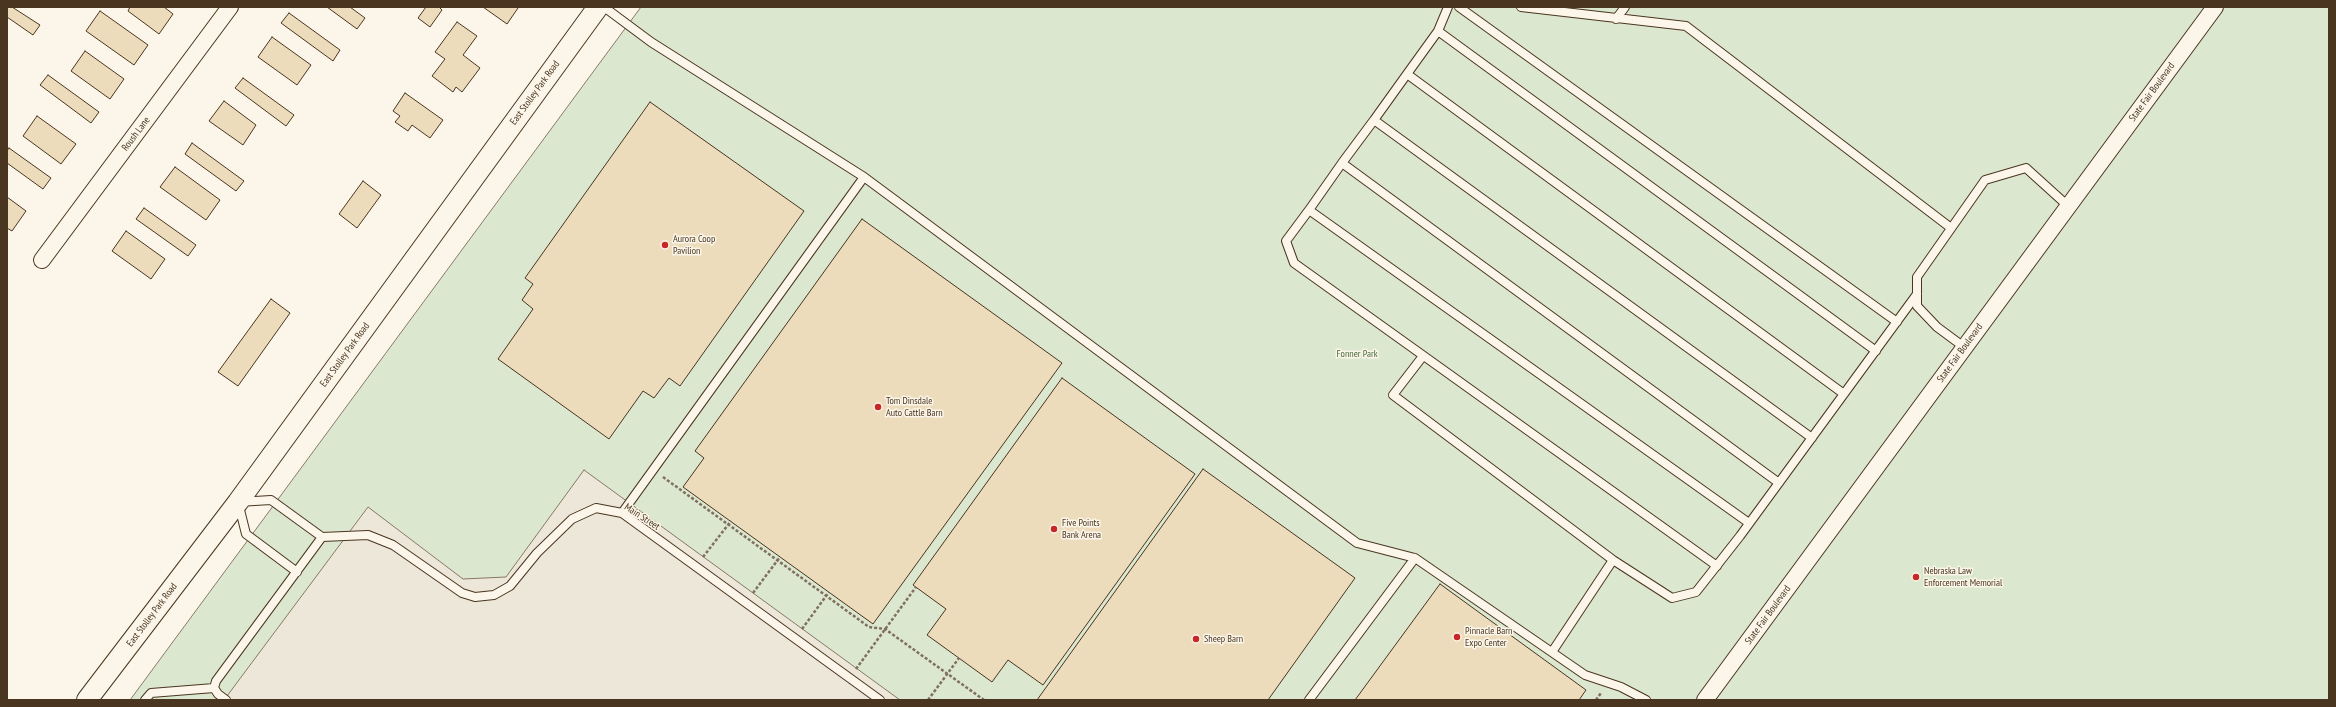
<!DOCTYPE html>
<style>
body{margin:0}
#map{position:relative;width:2336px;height:707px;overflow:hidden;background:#fbf6e9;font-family:"PT Sans Narrow",sans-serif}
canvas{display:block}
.frame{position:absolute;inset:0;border:8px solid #4a3520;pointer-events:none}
</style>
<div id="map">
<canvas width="2336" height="707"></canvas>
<div class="frame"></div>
</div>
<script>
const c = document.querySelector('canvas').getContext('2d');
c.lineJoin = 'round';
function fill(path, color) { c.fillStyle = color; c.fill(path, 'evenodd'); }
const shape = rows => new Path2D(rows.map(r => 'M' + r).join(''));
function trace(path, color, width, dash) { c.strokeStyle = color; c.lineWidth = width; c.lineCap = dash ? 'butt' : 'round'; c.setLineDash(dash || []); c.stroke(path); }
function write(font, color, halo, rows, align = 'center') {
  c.font = font + ' "PT Sans Narrow",sans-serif'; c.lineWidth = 3; c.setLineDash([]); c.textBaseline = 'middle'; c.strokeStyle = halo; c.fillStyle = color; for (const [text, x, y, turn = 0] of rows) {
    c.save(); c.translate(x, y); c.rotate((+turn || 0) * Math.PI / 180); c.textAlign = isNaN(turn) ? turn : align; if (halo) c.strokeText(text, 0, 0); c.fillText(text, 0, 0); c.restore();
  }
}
const green = shape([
 [641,7,2329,7,2329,700,130,700,641,7]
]);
const parking = shape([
 [584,470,900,700,224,700,368,507,463,579,506,577,584,470]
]);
const building = shape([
 [7,7,12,7,40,25,33,35,7,17,7,7],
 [130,7,164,7,173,14,159,34,128,11,130,7],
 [327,7,350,7,365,18,357,29,327,7],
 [426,7,439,7,442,10,430,27,418,18,426,7],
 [483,7,516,7,518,8,507,24,483,7],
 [100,11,148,45,134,65,86,31,100,11],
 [289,13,340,50,333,61,281,23,289,13],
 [457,22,477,36,463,55,480,68,462,92,456,87,453,92,432,76,445,59,435,52,457,22],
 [272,37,311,65,297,85,258,57,272,37],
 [85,51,124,79,110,99,71,71,85,51],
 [48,75,99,112,91,123,40,85,48,75],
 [243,78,294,115,286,126,235,88,243,78],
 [405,93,443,120,430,138,412,125,408,131,395,122,400,116,393,111,405,93],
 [224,101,256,125,243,145,209,121,224,101],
 [650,102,804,211,680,386,669,378,654,398,643,391,609,439,498,359,533,309,522,300,533,284,525,278,650,102],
 [37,116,76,144,61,164,23,136,37,116],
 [192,143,244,181,236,191,185,154,192,143],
 [9,148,51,178,43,189,7,163,7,151,9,148],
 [175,167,220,200,206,220,160,187,175,167],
 [363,181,381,195,357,228,339,214,363,181],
 [7,197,26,211,12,231,7,228,7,197],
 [144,208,196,245,188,256,136,219,144,208],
 [862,219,1062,363,873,624,683,487,704,458,695,451,862,219],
 [126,231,165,259,151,279,112,251,126,231],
 [271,299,290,313,238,386,218,372,271,299],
 [1062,378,1195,474,1043,685,1008,660,992,682,927,635,946,609,913,585,1062,378],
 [1203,469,1355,578,1268,700,1037,700,1203,469],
 [1440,584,1586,690,1579,700,1355,700,1440,584]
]);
const path = shape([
 [663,477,869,627,885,629,984,700],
 [703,557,731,521],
 [753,593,780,557],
 [802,629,829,592],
 [856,669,916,587],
 [928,700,959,658],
 [1596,700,1601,693]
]);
const service = shape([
 [604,7,651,42,864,177],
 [1459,7,1897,322],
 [1521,7,1686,26,1951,228],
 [1616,19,1625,7],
 [1438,31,1448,7],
 [1407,74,1374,120,1812,438],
 [1374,120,1342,163,1779,483],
 [1342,163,1309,210,1749,523],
 [1309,210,1286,241,1294,263,1717,566],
 [1964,347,1937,327,1917,306,1917,277,1985,180,2026,168,2068,206],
 [1423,356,1393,395,1613,560],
 [1844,394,1407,74,1438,31,1876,351],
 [622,513,864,177,1357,543,1415,558],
 [322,537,368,535,393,545,462,593,475,597,494,595,510,586,537,553,572,519,596,508,622,513,880,700],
 [297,572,246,534,238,502,271,500,322,537],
 [1552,652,1613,560,1672,598,1696,592,1740,536,1917,294],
 [145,700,151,693,214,688],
 [226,700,218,694,214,688,216,681,322,537],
 [1309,700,1415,558,1585,675,1621,687,1646,700]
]);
const minor = shape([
 [42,260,230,7],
 [1705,700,2215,7]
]);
const tertiary = shape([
 [87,700,238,502,598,7]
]);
const markers = [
 [665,245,4,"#c62828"],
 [878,407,4,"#c62828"],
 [1054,529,4,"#c62828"],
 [1916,577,4,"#c62828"],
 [1457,637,4,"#c62828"],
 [1196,639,4,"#c62828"]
];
const streetNames = [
 ["State Fair Boulevard",2152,92,-54],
 ["East Stolley Park Road",535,93,-54],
 ["Roush Lane",136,134,-53],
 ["State Fair Boulevard",1960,353,-54],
 ["East Stolley Park Road",345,355,-54],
 ["Main Street",642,517,33],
 ["East Stolley Park Road",152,615,-53],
 ["State Fair Boulevard",1768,615,-54]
];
const poiNames = [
 ["Aurora Coop",673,239],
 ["Pavilion",673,251],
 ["Tom Dinsdale",886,401],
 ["Auto Cattle Barn",886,413],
 ["Five Points",1062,523],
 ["Bank Arena",1062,535],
 ["Nebraska Law",1924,571],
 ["Enforcement Memorial",1924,583],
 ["Pinnacle Barn",1465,631],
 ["Expo Center",1465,643],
 ["Sheep Barn",1204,639]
];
const parkNames = [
 ["Fonner Park",1357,354]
];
fill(green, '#dce7d0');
trace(green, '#887966', 1);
fill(parking, '#ede7d9');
trace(parking, '#887966', 1);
fill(building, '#ecdcbc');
trace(building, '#4a3520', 1);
trace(service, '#4a3520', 10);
trace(minor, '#4a3520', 18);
trace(tertiary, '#4a3520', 22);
trace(path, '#7f6f5c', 2.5, [3, 2]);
trace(service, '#fbf6e9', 8);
trace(minor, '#fbf6e9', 16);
trace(tertiary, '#fbf6e9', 20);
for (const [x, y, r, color] of markers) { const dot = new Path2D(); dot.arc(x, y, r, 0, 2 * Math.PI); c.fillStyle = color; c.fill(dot); trace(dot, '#fbf6e9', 1.5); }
write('10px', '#4a3520', '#fbf6e9', streetNames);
write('10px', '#4a3520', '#fbf6e9', poiNames, 'left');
write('10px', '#436837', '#fbf6e9', parkNames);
</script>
